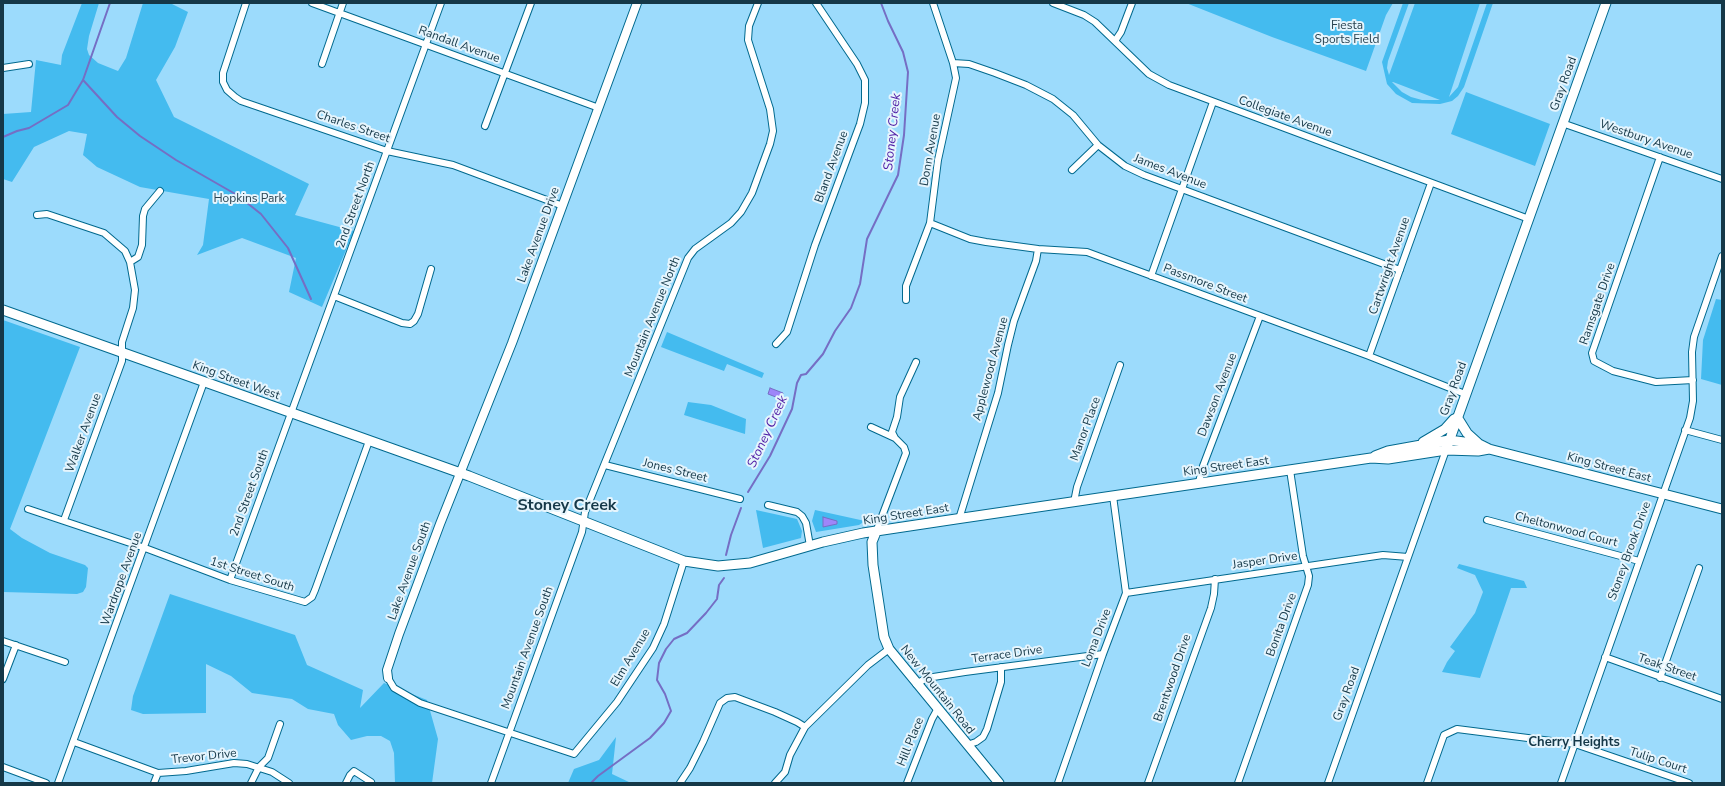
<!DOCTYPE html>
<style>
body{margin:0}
#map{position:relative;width:1725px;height:786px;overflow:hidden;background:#9cdbfc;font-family:"Nunito Sans",sans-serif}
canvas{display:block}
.frame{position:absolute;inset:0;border:4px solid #153848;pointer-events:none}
</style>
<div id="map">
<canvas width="1725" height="786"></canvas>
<div class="frame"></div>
</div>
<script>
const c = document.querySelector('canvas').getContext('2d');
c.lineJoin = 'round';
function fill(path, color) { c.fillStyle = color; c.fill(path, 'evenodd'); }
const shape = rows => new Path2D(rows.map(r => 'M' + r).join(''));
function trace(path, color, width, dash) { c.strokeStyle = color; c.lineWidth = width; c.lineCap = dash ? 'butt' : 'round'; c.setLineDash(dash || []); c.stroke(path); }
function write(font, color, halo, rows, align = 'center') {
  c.font = font + ' "Nunito Sans",sans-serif'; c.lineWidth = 4; c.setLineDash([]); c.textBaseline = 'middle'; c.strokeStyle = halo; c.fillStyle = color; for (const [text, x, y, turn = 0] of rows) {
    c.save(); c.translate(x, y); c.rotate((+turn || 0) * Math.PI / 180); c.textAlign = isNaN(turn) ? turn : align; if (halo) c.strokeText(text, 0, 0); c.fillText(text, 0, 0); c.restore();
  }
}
const green = shape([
 [82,3,99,3,89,36,87,49,89,55,98,63,118,71,126,58,143,3,170,3,188,12,175,47,156,80,174,117,309,184,295,215,354,231,322,307,289,292,296,258,242,238,197,255,203,245,209,199,140,187,97,167,83,155,87,134,69,131,34,147,12,182,3,179,3,114,31,112,36,60,61,65,62,55],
 [1186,3,1393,3,1386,15,1366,71,1272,37],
 [1403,3,1409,3,1388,61,1387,68,1389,75,1415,3,1480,3,1449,97,1458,87,1487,3,1493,3,1464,87,1458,96,1452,101,1440,104,1412,103,1396,94,1387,84,1382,62],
 [1392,82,1393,82,1440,100,1422,100,1411,97,1402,92],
 [1466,92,1550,124,1535,166,1451,134],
 [1716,299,1722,300,1722,385,1701,379,1703,340],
 [3,320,80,347,10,529,22,538,50,553,85,565,88,568,86,587,83,592,77,594,3,592],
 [667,332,764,373,762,378,727,364,724,371,661,347],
 [688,402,711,405,746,419,745,434,684,415],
 [756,510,797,519,802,531,801,538,763,548],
 [815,510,865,521,859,525,816,532,812,521],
 [1459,564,1524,581,1527,588,1511,588,1480,678,1442,672,1447,662,1455,651,1450,647,1475,613,1483,592,1475,575,1457,568],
 [170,594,295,635,307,665,363,690,360,708,384,683,427,700,438,739,432,783,395,783,394,753,390,741,381,736,367,736,351,740,338,725,334,714,308,709,292,699,252,693,231,676,206,664,206,713,143,714,131,710,133,696],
 [616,737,612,774,631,783,568,783,574,769,599,760]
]);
const water = shape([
 [770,388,783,393,781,399,768,394,770,388],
 [823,517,837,521,837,524,823,527,823,517]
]);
const stream = shape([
 [83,80,117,117,140,136,176,160,237,195,261,214,288,248,311,299],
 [3,137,17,131,29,128,68,105,83,80,110,3],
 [748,492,770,456,792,409,797,383,801,375,806,374,823,354,835,331,851,308,860,284,867,239,898,175,904,135,908,72,903,52,888,21,881,3],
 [726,555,731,535,741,508],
 [591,783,598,776,650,738,664,723,671,711,665,694,657,680,659,663,666,649,674,639,687,633,706,613,717,599,719,585,724,578]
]);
const minor = shape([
 [246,3,223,73,223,82,227,90,235,97,241,101,387,151,453,165,563,206],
 [312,3,599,108],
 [1053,3,1084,15,1095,22,1149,74,1169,85,1529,219],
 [1115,41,1121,32,1132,3],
 [953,63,969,64,995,73,1026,85,1053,99,1073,115,1098,145,1125,166,1144,175,1400,270],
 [322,64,343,3],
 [3,68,29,64],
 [1562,123,1722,179],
 [485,126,531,3],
 [1660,157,1592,353,1594,361,1613,371,1656,382,1693,380],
 [1072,170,1098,145],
 [37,215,47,214,104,233,125,251,130,262,135,290,133,308,122,342,122,361,64,520],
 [930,223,970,239,986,242,1038,249,1087,252,1369,356,1465,394],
 [130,262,138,257,142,245,143,216,145,209,160,191],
 [1151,276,1213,102],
 [334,296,402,323,410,324,414,321,418,314,431,269],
 [906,300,906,286,930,223,938,160,956,78,953,63,933,3],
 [776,344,787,332,815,245,860,124,865,103,865,80,857,64,816,3],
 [1369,356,1431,183],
 [871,427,895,438,904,447,906,453,876,532],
 [1685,430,1722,440],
 [895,438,892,432,897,417,900,397,916,362],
 [605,465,740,499],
 [1199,482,1203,466,1260,316],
 [1074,502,1077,487,1120,365],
 [768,505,797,512,802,516,806,523,810,546],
 [28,509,145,548,230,580,305,602,312,597,315,590,369,441],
 [959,519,998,393,1008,345,1014,321,1036,261,1038,249],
 [1487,520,1639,561],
 [230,580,441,3],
 [1126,593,1383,555,1408,557],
 [3,641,65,662],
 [1605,657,1722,699],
 [388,678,394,688,420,703,574,754,617,702,653,648,664,624,684,561],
 [1660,678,1699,568],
 [3,679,16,645],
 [916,684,927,678,965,672,1103,654],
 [74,742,158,773,186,771,234,763,247,764,272,772,289,783],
 [967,745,976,742,983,737,987,729,1001,682,1001,667],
 [3,767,46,783],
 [58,783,204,382],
 [154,783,158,773],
 [251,783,259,767,268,758,280,724],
 [346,783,350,775,354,771,371,782],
 [491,783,582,532,585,512,688,258,695,249,731,223,741,212,752,193,770,144,773,131,770,109,748,40,749,26,758,3],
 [680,783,690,768,703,742,720,703,727,698,735,697,775,712,797,722,805,727,868,665,889,649],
 [775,783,785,772,790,755,805,727],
 [907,783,932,719,937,710],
 [1058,783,1103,654,1126,593,1113,496],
 [1148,783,1211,608,1214,594,1215,579],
 [1238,783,1308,585,1309,576,1303,556,1290,470],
 [1328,783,1446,450],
 [1427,783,1444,735,1457,729,1575,744,1689,783],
 [1561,783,1690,418,1693,401,1692,352,1694,337,1722,256]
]);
const tertiary = shape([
 [388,678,387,670,399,634,440,524,512,343,637,3]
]);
const secondary = shape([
 [3,310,469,476,684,561,718,566,750,563,823,542,863,533,956,519,1371,458,1388,459,1446,450,1478,451,1489,449],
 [1457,417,1467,433,1478,443],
 [1423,442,1445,429,1454,419],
 [1446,450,1606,3],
 [1375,456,1388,451,1449,440,1479,444,1489,449,1520,457,1722,509],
 [876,532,872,542,873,565,884,637,889,649,999,783]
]);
const parkNames = [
 ["Fiesta",1347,26],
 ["Sports Field",1347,40],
 ["Hopkins Park",249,199]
];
const streetNames = [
 ["Randall Avenue",459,45,20],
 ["Gray Road",1564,84,-70],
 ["Collegiate Avenue",1285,117,20],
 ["Charles Street",353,127,19],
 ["Westbury Avenue",1646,140,19],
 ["Donn Avenue",931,150,-80],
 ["Bland Avenue",832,167,-70],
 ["James Avenue",1170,172,21],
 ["2nd Street North",356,205,-70],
 ["Lake Avenue Drive",539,235,-70],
 ["Cartwright Avenue",1390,266,-71],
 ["Passmore Street",1205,284,21],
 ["Ramsgate Drive",1598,304,-71],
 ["Mountain Avenue North",653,317,-68],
 ["Applewood Avenue",991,369,-75],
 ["King Street West",236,381,20],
 ["Gray Road",1454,389,-70],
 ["Dawson Avenue",1218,395,-69],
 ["Manor Place",1086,429,-70],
 ["Walker Avenue",84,433,-70],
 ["King Street East",1226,467,-8],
 ["King Street East",1609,468,15],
 ["Jones Street",675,471,14],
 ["2nd Street South",250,493,-70],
 ["King Street East",906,515,-9],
 ["Cheltonwood Court",1566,530,15],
 ["Stoney Brook Drive",1630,551,-70],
 ["Jasper Drive",1265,561,-8],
 ["Lake Avenue South",410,571,-70],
 ["1st Street South",252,575,18],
 ["Wardrope Avenue",122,579,-70],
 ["Bonita Drive",1282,625,-70],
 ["Loma Drive",1097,638,-69],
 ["Mountain Avenue South",528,648,-70],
 ["Terrace Drive",1007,655,-8],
 ["Elm Avenue",631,658,-59],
 ["Teak Street",1667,668,19],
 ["Brentwood Drive",1173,678,-71],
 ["New Mountain Road",937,690,51],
 ["Gray Road",1347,694,-70],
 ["Hill Place",911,742,-68],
 ["Trevor Drive",204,757,-6],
 ["Tulip Court",1658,761,18]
];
const waterNames = [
 ["Stoney Creek",893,132,-84],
 ["Stoney Creek",768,432,-65]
];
const neighbourhoodNames = [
 ["Cherry Heights",1574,743]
];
const districtNames = [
 ["Stoney Creek",567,506]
];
fill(green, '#44bbef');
fill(water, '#9e85f9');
trace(water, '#756ec4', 1);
trace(stream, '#756ec4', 2);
trace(minor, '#01698e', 8);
trace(tertiary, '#01698e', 10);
trace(secondary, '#01698e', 11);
trace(minor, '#fff', 6);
trace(tertiary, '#fff', 8);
trace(secondary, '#fff', 9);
write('12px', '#294351', '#e6f5fd', parkNames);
write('12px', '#153848', '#e6f5fd', streetNames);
write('italic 13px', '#4f1ca5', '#e6f5fd', waterNames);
write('bold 13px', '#153848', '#e6f5fd', neighbourhoodNames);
write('bold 16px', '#153848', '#e6f5fd', districtNames);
</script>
